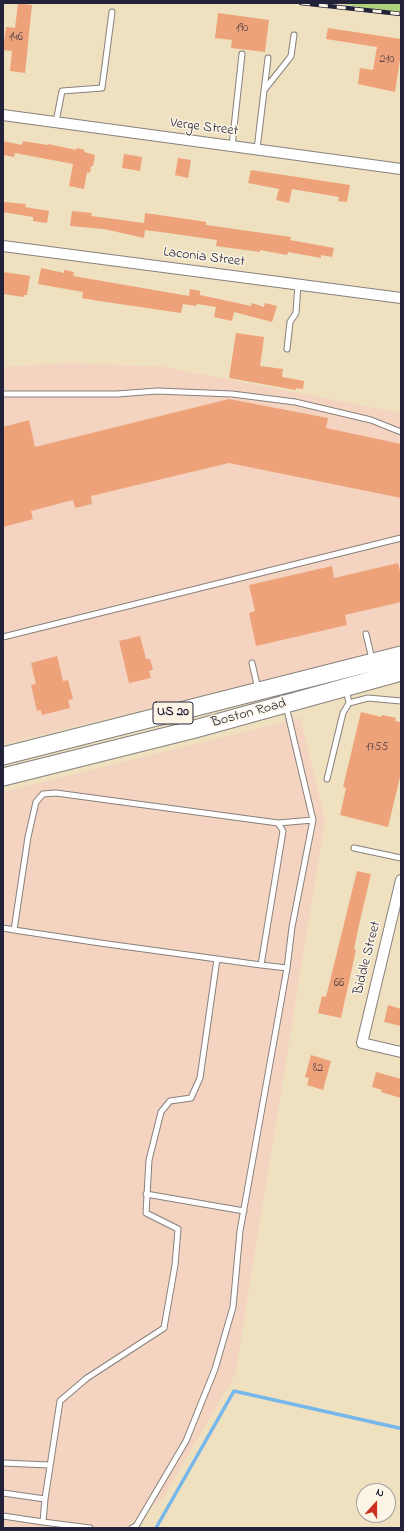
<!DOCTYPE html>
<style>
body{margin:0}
#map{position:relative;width:404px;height:1531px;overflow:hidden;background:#efe0bf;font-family:"Indie Flower",sans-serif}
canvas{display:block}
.frame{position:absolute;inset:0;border:4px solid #22223b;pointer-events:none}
.north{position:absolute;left:356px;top:1483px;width:40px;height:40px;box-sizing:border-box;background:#fcf5e5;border:1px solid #a5a1a1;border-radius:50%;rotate:21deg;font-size:11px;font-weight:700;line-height:16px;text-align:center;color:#22223b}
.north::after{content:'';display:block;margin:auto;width:14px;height:18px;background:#c8321e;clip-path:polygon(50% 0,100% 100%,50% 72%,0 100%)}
</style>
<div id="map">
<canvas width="404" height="1531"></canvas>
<div class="frame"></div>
<div class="north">N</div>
</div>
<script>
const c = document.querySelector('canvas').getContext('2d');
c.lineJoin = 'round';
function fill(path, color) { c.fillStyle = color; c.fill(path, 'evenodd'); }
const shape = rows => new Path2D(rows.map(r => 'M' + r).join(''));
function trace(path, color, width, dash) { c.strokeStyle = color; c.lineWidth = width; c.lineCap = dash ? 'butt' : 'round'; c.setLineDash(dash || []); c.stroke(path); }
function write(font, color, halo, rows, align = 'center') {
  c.font = font + ' "Indie Flower",sans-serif'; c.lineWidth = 3; c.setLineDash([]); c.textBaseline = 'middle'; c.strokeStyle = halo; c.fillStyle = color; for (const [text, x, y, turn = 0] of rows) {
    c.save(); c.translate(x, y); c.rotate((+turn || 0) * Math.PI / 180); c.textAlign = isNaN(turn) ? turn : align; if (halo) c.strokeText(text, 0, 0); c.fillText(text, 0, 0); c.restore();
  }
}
const built = shape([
 [69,363,164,367,401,413,401,647,3,744,3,367],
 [300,718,325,820,235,1375,163,1498,124,1528,3,1527,3,792]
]);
const green = shape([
 [338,3,401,3,401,15]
]);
const stream = shape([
 [156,1528,234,1391,399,1428]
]);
const building = shape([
 [18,3,32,5,25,73,10,71,12,51,3,50,6,27,15,28],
 [218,13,269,20,265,52,231,48,232,40,215,38],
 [328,28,401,39,401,53,395,92,358,84,360,68,373,70,377,47,326,39],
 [3,141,22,145,23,141,48,145,48,144,76,150,77,148,85,150,84,152,95,155,93,166,91,166,90,173,87,172,84,189,69,186,73,164,15,153,14,157,3,155],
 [124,154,142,157,140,171,122,168],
 [178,158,191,160,188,178,175,175],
 [251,170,350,185,347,202,338,201,339,197,292,189,289,203,276,200,279,189,248,183],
 [3,202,26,204,25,207,49,211,47,223,33,221,33,217,3,212],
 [72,211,92,213,91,216,144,223,145,213,180,218,206,222,206,225,291,237,290,240,334,248,332,257,321,255,321,258,288,252,287,255,260,250,260,252,216,246,217,240,168,233,145,230,144,238,104,229,70,226],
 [41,268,64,273,64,270,74,272,73,276,189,296,190,289,200,291,200,295,251,306,252,303,264,307,265,303,277,306,272,322,234,312,232,321,214,317,216,307,197,304,196,306,183,304,181,313,99,301,82,298,83,292,38,284],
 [3,272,30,276,27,295,24,295,24,297,3,294],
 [236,333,264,337,260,366,283,369,282,377,304,381,303,389,296,388,296,390,229,378],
 [229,399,328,418,326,428,401,444,401,498,229,463,91,496,92,504,75,508,73,500,31,511,33,519,3,527,3,427,29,420,35,447],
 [398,563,401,575,401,602,345,615,347,625,256,646,249,613,255,611,249,585,332,566,334,578],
 [140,636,146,659,150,659,153,670,149,671,151,678,129,683,119,641],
 [57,656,63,681,68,680,73,699,68,700,70,708,42,715,41,710,37,711,31,685,36,684,31,663],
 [361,712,381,717,382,715,396,718,395,721,401,722,401,773,388,827,340,815,346,788,343,787],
 [357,871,371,874,359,925,354,949,356,950,341,1018,318,1013,322,996,326,997],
 [388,1005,401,1009,401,1026,384,1022],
 [311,1055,331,1061,323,1090,307,1085,309,1078,305,1077],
 [376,1072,401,1079,401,1098,381,1092,382,1090,372,1087]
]);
const service = shape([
 [265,89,288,60,291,56,294,35],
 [56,122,62,91,102,88,112,12],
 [232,146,242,54],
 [257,149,268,58],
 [287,349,290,322,296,313,298,284],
 [3,394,117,394,157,391,232,394,295,402,371,420,401,432],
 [366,634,372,659],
 [3,637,401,538],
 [252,663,258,689],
 [346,689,349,703,368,698,401,701],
 [327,779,343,713,349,703],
 [278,823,313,820,286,706],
 [354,848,401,858],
 [3,928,14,930,100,943,261,965,283,831,278,823,56,793,43,794,36,802,28,837,14,930],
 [261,965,287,968,292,927,313,820],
 [146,1194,244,1211],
 [3,1463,49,1465],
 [3,1493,45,1499,60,1401,87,1378,164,1328,175,1265,178,1229,146,1213,149,1160,161,1112,170,1101,191,1098,200,1078,217,959],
 [3,1516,43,1522,45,1499],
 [43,1522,90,1528],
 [132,1528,136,1526,186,1441,215,1369,233,1307,240,1231,287,968]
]);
const minor = shape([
 [3,115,401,169],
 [3,246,401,298],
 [401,880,362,1043,401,1052]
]);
const primary = shape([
 [3,756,401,655],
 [3,777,195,729,401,672]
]);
const rail = shape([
 [301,3,401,14]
]);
const numberNames = [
 ["190",242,29],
 ["146",16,38],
 ["210",387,60],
 ["1755",377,748],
 ["66",339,984],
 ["82",318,1069]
];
const shields = [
 [173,713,40]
];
const shieldNames = [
 ["US 20",173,713]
];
const streetNames = [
 ["Verge Street",204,128,7],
 ["Laconia Street",204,258,7],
 ["Boston Road",249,714,-15],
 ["Biddle Street",368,958,-76]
];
fill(built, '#f4d3c0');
fill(green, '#acd17a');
trace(stream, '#75b7ea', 3.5);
fill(building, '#eda27a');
trace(service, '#88817d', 7);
trace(minor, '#88817d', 12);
trace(primary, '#88817d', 19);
trace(service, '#fff', 5);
trace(minor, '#fff', 10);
trace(primary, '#fff', 17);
trace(rail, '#22223b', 4.5);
trace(rail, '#fcf5e5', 3, [9]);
write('12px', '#55424b', null, numberNames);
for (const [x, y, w] of shields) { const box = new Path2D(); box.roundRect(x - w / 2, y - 11, w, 22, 3); c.fillStyle = '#fcf5e5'; c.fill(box); trace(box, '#22223b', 1); }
write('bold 13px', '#22223b', null, shieldNames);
write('14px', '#22223b', '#fcf5e5', streetNames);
</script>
